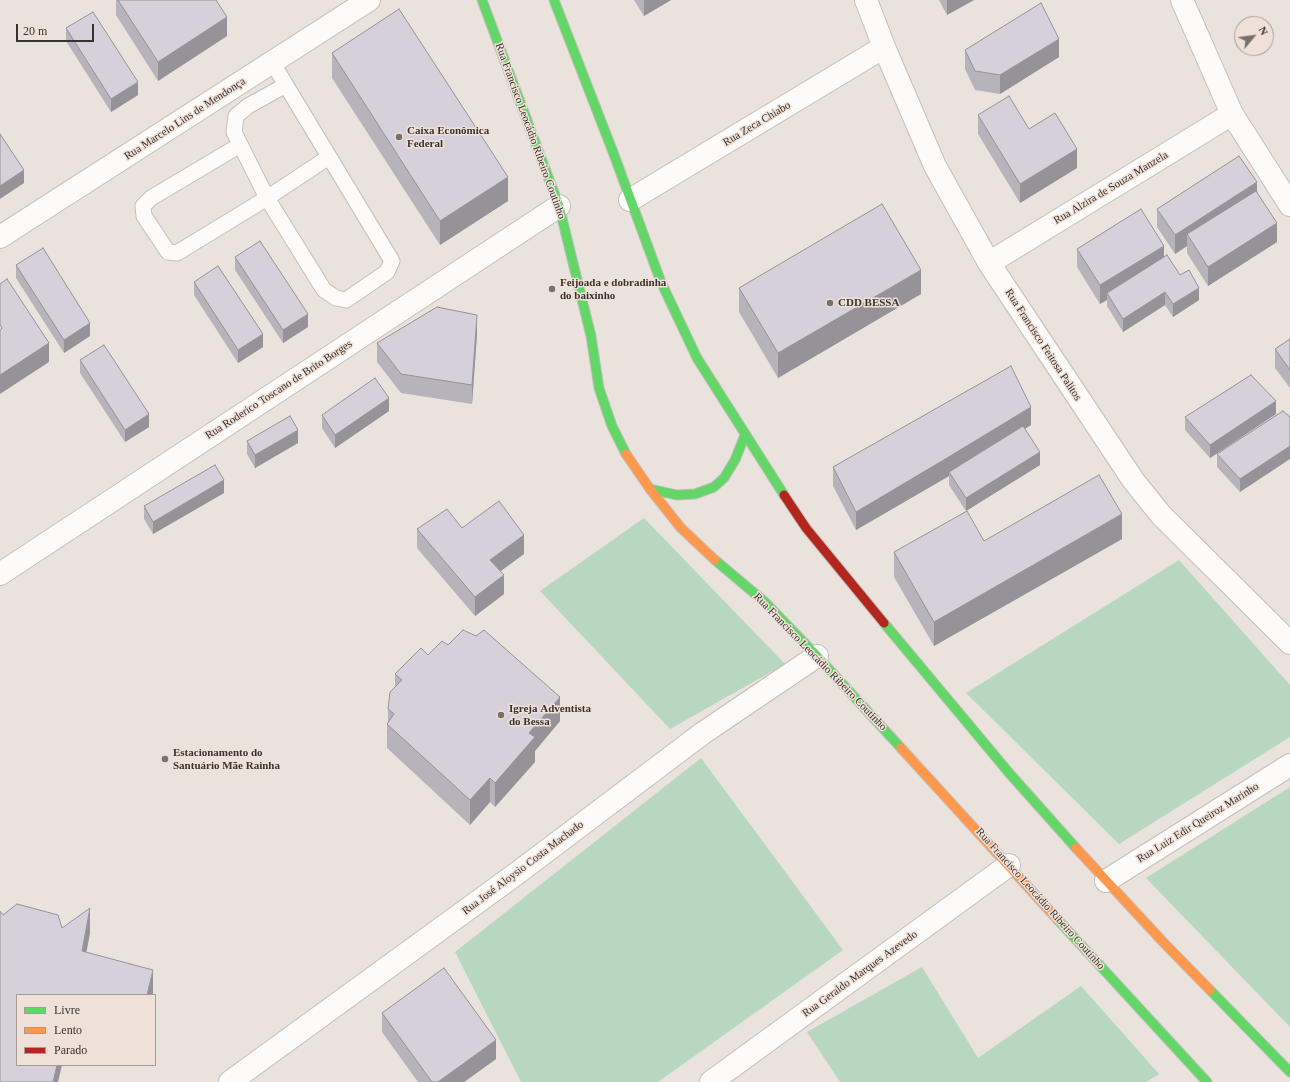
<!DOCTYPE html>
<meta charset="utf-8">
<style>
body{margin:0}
#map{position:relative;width:1290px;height:1082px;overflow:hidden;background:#eae2dd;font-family:Georgia,serif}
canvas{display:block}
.legend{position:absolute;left:16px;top:994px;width:140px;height:72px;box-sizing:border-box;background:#efe1d8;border:1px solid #a69b95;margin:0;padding:5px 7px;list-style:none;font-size:12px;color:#393330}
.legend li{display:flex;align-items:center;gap:8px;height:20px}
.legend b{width:20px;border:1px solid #a69b95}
.north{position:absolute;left:1234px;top:16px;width:40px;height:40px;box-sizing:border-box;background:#efe1d8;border:1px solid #a69b95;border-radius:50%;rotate:61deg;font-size:11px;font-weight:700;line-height:16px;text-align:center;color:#393330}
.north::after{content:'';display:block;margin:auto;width:14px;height:18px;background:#77706d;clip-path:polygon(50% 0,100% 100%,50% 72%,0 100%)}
.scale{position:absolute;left:16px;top:24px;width:78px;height:18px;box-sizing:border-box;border:2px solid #393330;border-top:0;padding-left:5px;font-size:12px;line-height:14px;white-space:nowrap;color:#393330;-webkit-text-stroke:3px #efe1d8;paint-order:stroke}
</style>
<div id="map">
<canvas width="1290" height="1082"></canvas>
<ul class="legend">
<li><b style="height:5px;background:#63d668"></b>Livre</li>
<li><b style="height:5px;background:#ff974d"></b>Lento</li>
<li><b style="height:5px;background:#b3261e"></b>Parado</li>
</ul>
<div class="north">N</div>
<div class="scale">20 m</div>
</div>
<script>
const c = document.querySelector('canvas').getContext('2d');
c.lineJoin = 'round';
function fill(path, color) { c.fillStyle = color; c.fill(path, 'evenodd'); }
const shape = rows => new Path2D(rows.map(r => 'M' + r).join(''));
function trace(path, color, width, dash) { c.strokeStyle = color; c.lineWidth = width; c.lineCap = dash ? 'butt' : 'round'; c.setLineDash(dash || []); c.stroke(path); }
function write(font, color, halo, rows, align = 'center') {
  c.font = font + ' Georgia,serif'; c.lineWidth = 3; c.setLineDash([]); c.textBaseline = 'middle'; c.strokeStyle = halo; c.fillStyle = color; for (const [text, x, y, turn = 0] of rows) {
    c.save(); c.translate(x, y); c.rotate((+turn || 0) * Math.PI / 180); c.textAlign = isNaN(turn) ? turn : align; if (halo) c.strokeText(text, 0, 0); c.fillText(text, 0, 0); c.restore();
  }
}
const green = shape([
 [644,518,785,664,670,729,540,591],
 [1179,560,1290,685,1290,737,1119,844,966,693],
 [701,758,843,950,658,1082,521,1082,455,952],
 [1290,787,1290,1027,1146,878],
 [922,967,978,1058,1081,986,1159,1074,1146,1082,840,1082,807,1032]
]);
const lane = shape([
 [272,62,392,261,387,272,346,300,336,298,324,290,267,198,234,132,236,116,248,106,286,85],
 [240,145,151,198,143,206,144,216,168,252,177,253,267,198,329,157]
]);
const street = shape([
 [866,0,884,47,935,166,989,263,1133,480,1161,515,1290,643],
 [1182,0,1232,114,1290,205],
 [630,200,884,47],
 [0,237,369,0],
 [989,263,1232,114],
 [0,574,559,206],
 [1106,881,1290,765],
 [230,1082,516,874,703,733,817,656],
 [711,1082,1009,865]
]);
const fast = shape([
 [482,0,559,206,591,336,599,388,612,426,626,454],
 [554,0,613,152,661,282,697,358,784,495],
 [650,489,677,495,695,494,714,487,724,478,735,460,745,435],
 [715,560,766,603,817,656,901,748],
 [884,623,1010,774,1076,848],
 [1058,920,1207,1082],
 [1210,990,1290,1072]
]);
const slow = shape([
 [626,454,650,489,681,528,715,560],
 [901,748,1058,920],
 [1076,848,1164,943,1210,990]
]);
const jam = shape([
 [784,495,806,528,884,623]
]);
const wall = shape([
 [116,0,216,0,227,36,158,81,116,15],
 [634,0,671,0,644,16],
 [939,0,974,0,947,15],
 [66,28,138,95,111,112,66,41],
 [965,50,1059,57,1000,94,975,90,965,69],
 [332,53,508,201,440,245,332,78],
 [978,115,1029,129,1077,168,1020,203,978,134],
 [1257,191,1277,242,1208,286,1187,253,1187,246,1175,254,1157,227,1157,209],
 [1077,249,1164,257,1180,275,1199,300,1173,317,1165,305,1123,332,1107,306,1107,300,1100,304,1077,267],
 [235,257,308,327,283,343,235,270],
 [16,265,90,336,64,353,16,278],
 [194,282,263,347,238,363,194,295],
 [739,288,921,294,778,378,739,312],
 [477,334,472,404,401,393,377,362,377,343],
 [1290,339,1290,388,1275,368,1275,349],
 [80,360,149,427,125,442,80,373],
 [389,411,335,448,322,428,322,415],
 [1276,414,1210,458,1185,430,1185,417],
 [1290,417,1240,492,1217,467,1217,454],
 [1031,425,1025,429,1040,465,966,511,949,485,949,476,856,530,833,486,833,467],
 [247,441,298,443,255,468,247,454],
 [224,493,153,534,144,519,144,506],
 [462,528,524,554,500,571,504,594,475,616,417,548,417,529],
 [1122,539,934,646,894,577,894,552,984,541],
 [428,655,560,721,535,751,535,762,495,807,490,802,470,825,387,748,387,724,388,722,388,709,395,687,395,674],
 [382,1013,496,1059,464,1082,418,1082,382,1032]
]);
const shadedWall = shape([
 [644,0,671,0,644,16],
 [947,0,974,0,947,15],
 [227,17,227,36,158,81,158,62],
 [1059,39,1059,57,1000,94,1000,75],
 [138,82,138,95,111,112,111,99],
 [1077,149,1077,168,1020,203,1020,184],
 [24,170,24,183,0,199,0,186],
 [508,177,508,201,440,245,440,221],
 [1257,182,1257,201,1187,234,1187,246,1175,254,1175,235],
 [1277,223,1277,242,1208,286,1208,267],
 [1164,246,1164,265,1107,293,1107,300,1100,304,1100,285],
 [921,270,921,294,778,378,778,353],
 [1199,288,1199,300,1173,317,1173,304],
 [1165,292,1165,305,1123,332,1123,319],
 [308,314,308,327,283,343,283,330],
 [477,315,477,334,472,404,472,385],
 [90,323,90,336,64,353,64,340],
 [263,334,263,347,238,363,238,350],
 [49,343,49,362,0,394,0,375],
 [389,398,389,411,335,448,335,435],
 [1276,401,1276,414,1210,458,1210,445],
 [1031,407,1031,425,951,474,949,472,949,476,856,530,856,512],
 [149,414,149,427,125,442,125,430],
 [298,430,298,443,255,468,255,455],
 [1290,446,1290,459,1240,492,1240,479],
 [1040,452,1040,465,966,511,966,498],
 [224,480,224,493,153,534,153,522],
 [1122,514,1122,539,934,646,934,622],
 [524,535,524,554,490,579,490,560],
 [504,575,504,594,475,616,475,597],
 [560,697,560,721,535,751,535,762,495,807,495,783,529,733],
 [490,778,490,802,470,825,470,800],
 [90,908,90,933,82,976,82,951],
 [153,970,153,995,147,995],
 [496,1040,496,1059,464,1082,438,1082],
 [57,1065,62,1065,58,1082,53,1082]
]);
const building = shape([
 [118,0,216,0,227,17,158,62,118,0],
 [1041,3,1059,39,1000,75,975,71,965,50,1041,3],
 [399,9,508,177,440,221,332,53,399,9],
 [93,12,138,82,111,99,66,28,93,12],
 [1009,96,1029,129,1055,113,1077,149,1020,184,978,115,1009,96],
 [0,134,24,170,0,186,0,134],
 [1239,156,1257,182,1175,235,1157,209,1239,156],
 [1256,191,1277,223,1208,267,1187,234,1256,191],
 [882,204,921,270,778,353,739,288,882,204],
 [1141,209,1164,246,1100,285,1077,249,1141,209],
 [260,241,308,314,283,330,235,257,260,241],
 [43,248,90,323,64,340,16,265,43,248],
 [1167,255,1180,275,1189,270,1199,288,1173,304,1165,292,1123,319,1107,293,1167,255],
 [218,266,263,334,238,350,194,282,218,266],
 [7,279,49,343,0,375,0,330,2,328,0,325,0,284,7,279],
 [437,307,477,315,472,385,401,374,377,343,437,307],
 [1290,339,1290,370,1275,349,1290,339],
 [104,345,149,414,125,430,80,360,104,345],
 [1011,366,1031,407,942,461,856,512,833,467,1011,366],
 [1251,375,1276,401,1210,445,1185,417,1251,375],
 [375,378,389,398,335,435,322,415,375,378],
 [1283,411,1290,417,1290,446,1240,479,1217,454,1283,411],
 [290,416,298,430,255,455,247,441,290,416],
 [1023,426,1040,452,966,498,949,472,1023,426],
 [215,465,224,480,153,522,144,506,215,465],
 [1099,475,1122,514,934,622,894,552,967,511,984,541,1099,475],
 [499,501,524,535,490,560,504,575,475,597,417,529,447,509,462,528,499,501],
 [463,630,476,636,484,630,560,697,529,733,535,737,495,783,490,778,470,800,387,724,394,714,388,709,390,692,402,680,395,674,421,648,428,655,442,641,448,645,463,630],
 [17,904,58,915,62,928,90,908,82,951,153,970,147,995,17,995,17,1065,57,1065,53,1082,0,1082,0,911,3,915,17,904],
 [444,968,496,1040,438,1082,432,1082,382,1013,444,968]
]);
const markers = [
 [399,137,4,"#77706d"],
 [552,289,4,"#77706d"],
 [830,303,4,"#77706d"],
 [501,715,4,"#77706d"],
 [165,759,4,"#77706d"]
];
const streetNames = [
 ["Rua Marcelo Lins de Mendonça",185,119,-33],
 ["Rua Zeca Chiabo",757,124,-31],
 ["Rua Francisco Leocádio Ribeiro Coutinho",530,131,70],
 ["Rua Alzira de Souza Manzela",1111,188,-31],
 ["Rua Francisco Feitosa Palitos",1043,345,57],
 ["Rua Roderico Toscano de Brito Borges",279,390,-33],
 ["Rua Francisco Leocádio Ribeiro Coutinho",820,662,46],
 ["Rua Luiz Edir Queiroz Marinho",1198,823,-32],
 ["Rua José Aloysio Costa Machado",523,868,-37],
 ["Rua Francisco Leocádio Ribeiro Coutinho",1040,899,48],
 ["Rua Geraldo Marques Azevedo",860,974,-36]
];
const poiNames = [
 ["Caixa Econômica",407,131],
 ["Federal",407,144],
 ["Feijoada e dobradinha",560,283],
 ["do baixinho",560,296],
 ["CDD BESSA",838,303],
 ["Igreja Adventista",509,709],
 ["do Bessa",509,722],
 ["Estacionamento do",173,753],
 ["Santuário Mãe Rainha",173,766]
];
fill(green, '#b7d7c0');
trace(lane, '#c5bfbb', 17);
trace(street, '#c5bfbb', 24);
trace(fast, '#c5bfbb', 11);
trace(slow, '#c5bfbb', 11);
trace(jam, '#c5bfbb', 11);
trace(lane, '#fcfbfa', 15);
trace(street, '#fcfbfa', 22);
trace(fast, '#63d668', 9);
trace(slow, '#ff974d', 9);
trace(jam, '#b3261e', 9);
fill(wall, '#b7b3bb');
fill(shadedWall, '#959298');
fill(building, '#d5d0d9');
trace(building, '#959298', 1);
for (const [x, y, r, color] of markers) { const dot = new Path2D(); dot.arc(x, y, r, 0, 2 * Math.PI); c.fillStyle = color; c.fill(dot); trace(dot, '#efe1d8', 1.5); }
write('11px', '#393330', '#efe1d8', streetNames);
write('bold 11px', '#393330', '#efe1d8', poiNames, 'left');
</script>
